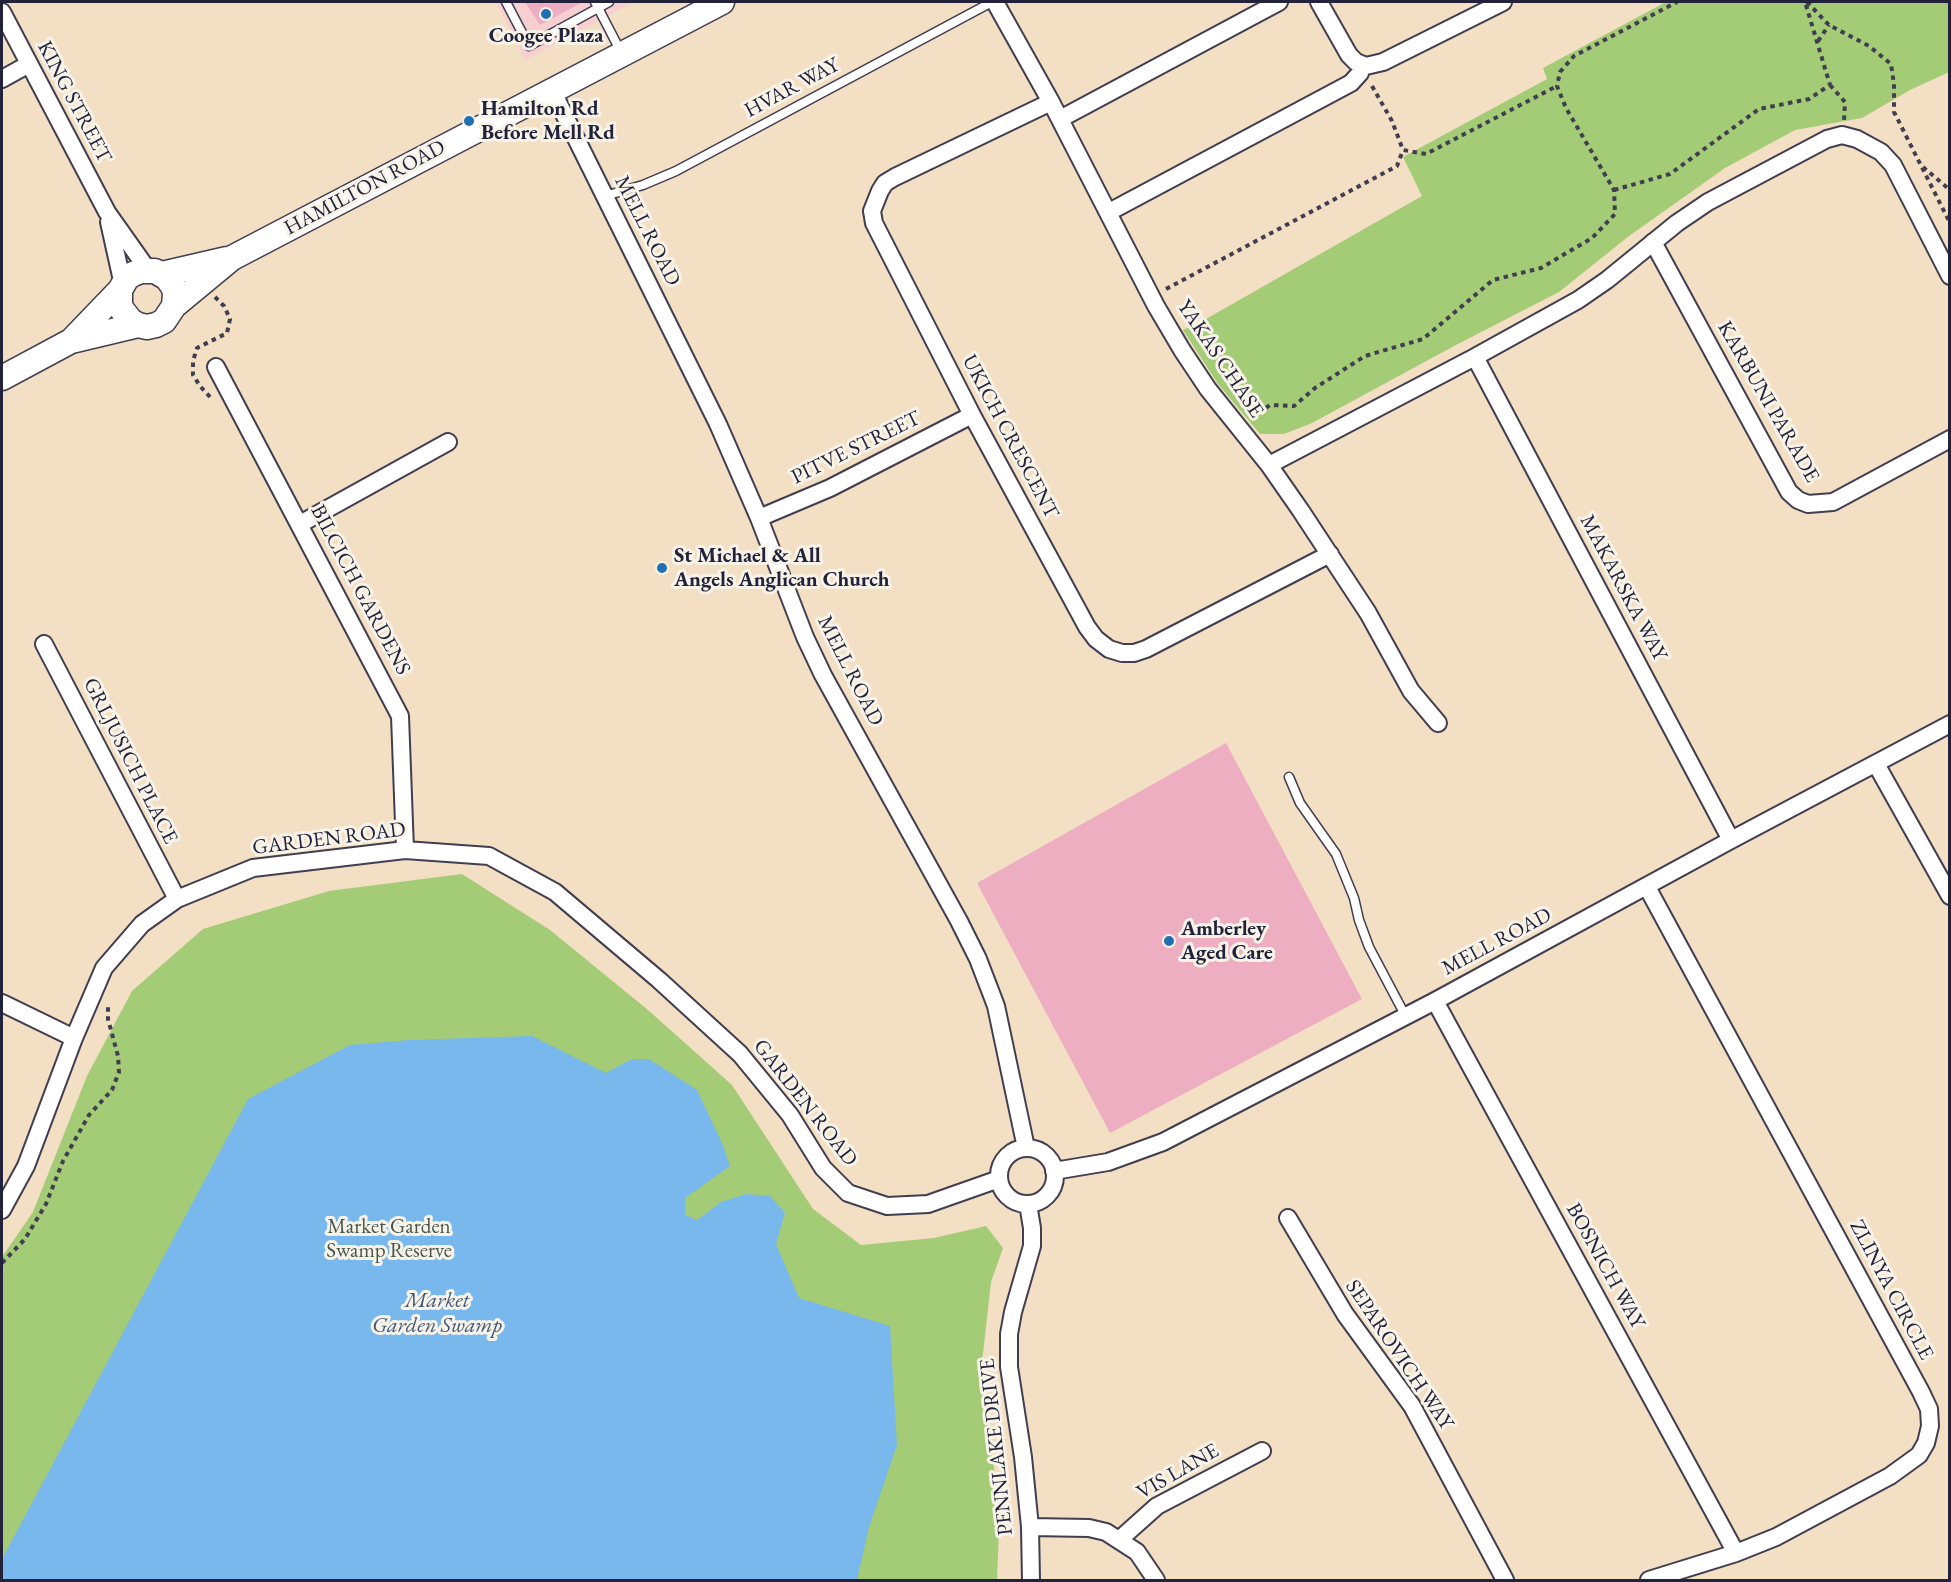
<!DOCTYPE html>
<style>
body{margin:0}
#map{position:relative;width:1951px;height:1582px;overflow:hidden;background:#f3dfc4;font-family:"EB Garamond",serif}
canvas{display:block}
.frame{position:absolute;inset:0;border:3px solid #22223b;pointer-events:none}
</style>
<div id="map">
<canvas width="1951" height="1582"></canvas>
<div class="frame"></div>
</div>
<script>
const c = document.querySelector('canvas').getContext('2d');
c.lineJoin = 'round';
function fill(path, color) { c.fillStyle = color; c.fill(path, 'evenodd'); }
const shape = rows => new Path2D(rows.map(r => 'M' + r).join(''));
function trace(path, color, width, dash) { c.strokeStyle = color; c.lineWidth = width; c.lineCap = dash ? 'butt' : 'round'; c.setLineDash(dash || []); c.stroke(path); }
function write(font, color, halo, rows, align = 'center') {
  c.font = font + ' "EB Garamond",serif'; c.lineWidth = 6; c.setLineDash([]); c.textBaseline = 'middle'; c.strokeStyle = halo; c.fillStyle = color; for (const [text, x, y, turn = 0] of rows) {
    c.save(); c.translate(x, y); c.rotate((+turn || 0) * Math.PI / 180); c.textAlign = isNaN(turn) ? turn : align; if (halo) c.strokeText(text, 0, 0); c.fillText(text, 0, 0); c.restore();
  }
}
const built = shape([
 [496,2,634,2,525,60]
]);
const green = shape([
 [1666,2,1949,2,1949,72,1910,90,1862,118,1795,130,1725,168,1629,236,1559,292,1454,346,1312,423,1284,434,1260,434,1218,384,1183,330,1206,319,1422,196,1403,157,1547,79,1543,68],
 [462,874,550,930,648,1010,732,1085,813,1209,861,1245,934,1238,986,1226,1003,1248,991,1282,980,1380,1000,1504,997,1580,2,1580,2,1257,33,1212,87,1076,132,991,203,929,329,891]
]);
const water = shape([
 [532,1036,606,1073,632,1059,649,1059,697,1090,722,1143,730,1166,685,1198,685,1215,697,1220,721,1202,746,1194,770,1196,785,1213,776,1244,799,1298,890,1326,897,1445,869,1527,857,1580,2,1580,2,1559,248,1099,350,1045,409,1040]
]);
const building = shape([
 [525,2,583,2,540,25],
 [1226,743,1362,999,1110,1133,977,883]
]);
const path = shape([
 [1807,2,1829,25,1869,46,1891,64,1894,84,1894,112,1950,223],
 [1818,41,1829,25],
 [1830,85,1845,102,1844,120],
 [1372,86,1392,121,1403,150,1426,154,1557,86],
 [1923,167,1950,190],
 [1614,190,1670,174,1759,109,1809,99,1830,85,1805,2],
 [1166,289,1397,166,1403,150],
 [210,397,200,386,193,375,193,361,197,348,227,333,230,319,224,306,215,297],
 [1251,418,1270,405,1294,406,1315,388,1365,356,1423,339,1493,280,1541,268,1592,238,1615,214,1614,190,1566,108,1557,86,1560,72,1574,56,1677,2],
 [2,1263,25,1239,46,1204,63,1161,89,1115,112,1090,119,1072,118,1056,108,1019,108,1007]
]);
const service = shape([
 [506,2,529,46,609,2],
 [595,2,621,52],
 [605,196,643,185,676,171,992,2],
 [1289,777,1300,803,1336,854,1354,898,1359,920,1369,947,1405,1015]
]);
const minor = shape([
 [995,2,1051,102,1156,306,1182,350,1208,389,1269,465,1301,511,1368,613,1411,691,1438,723],
 [1319,2,1349,55,1356,62,1366,66,1383,62,1503,2],
 [2,12,107,212,148,270],
 [2,79,29,64],
 [552,90,718,424,759,518,805,637,823,675,959,921,978,959,996,1006,1026,1148],
 [1051,102,895,177,885,183,880,191,872,211,874,223,972,415,1087,627,1096,639,1109,649,1122,653,1134,653,1146,649,1330,554],
 [1060,119,1279,2],
 [1109,212,1351,83,1360,73,1362,65],
 [109,222,123,285],
 [1653,242,1789,492,1798,500,1808,504,1833,502,1950,439],
 [1475,357,1731,840],
 [216,367,400,716,405,850],
 [1269,465,1475,357,1578,300,1607,280,1677,223,1708,202,1827,139,1842,135,1857,139,1881,152,1893,165,1950,276],
 [759,518,830,488,972,415],
 [300,524,448,442],
 [44,644,177,899],
 [1876,764,1950,896],
 [1647,887,1921,1392,1929,1409,1930,1426,1926,1443,1919,1455,1890,1476,1776,1537,1736,1553,1649,1580],
 [1435,1001,1736,1553],
 [2,1003,74,1038],
 '999 1176a28 28 0 1 1 56 0a28 28 0 1 1-56 0Z',
 [1054,1171,1108,1162,1163,1142,1435,1001,1731,840,1950,724],
 [1028,1204,1032,1228,1032,1246,1013,1312,1009,1334,1009,1367,1023,1457,1030,1527,1031,1580],
 [2,1210,26,1166,74,1038,104,968,142,924,177,899,253,868,405,850,489,856,555,892,659,980,740,1054,790,1115,823,1168,848,1193,887,1206,928,1204,999,1179],
 [1288,1218,1345,1314,1412,1406,1505,1580],
 [1030,1527,1089,1528,1106,1532,1137,1552,1156,1580],
 [1120,1539,1157,1506,1262,1451]
]);
const secondary = shape([
 [162,274,227,259],
 [174,306,232,258,722,2],
 [71,341,120,290],
 [2,378,71,341,138,325,147,327,156,325,164,321,174,306,175,294,174,288,167,278,155,271,141,271,133,274,127,278,120,290,120,307,131,321,138,325]
]);
const markers = [
 [546,14,6,"#1f6fb2"],
 [469,121,6,"#1f6fb2"],
 [662,568,6,"#1f6fb2"],
 [1169,941,6,"#1f6fb2"]
];
const poiNames = [
 ["Coogee Plaza",546,36,"center"],
 ["Hamilton Rd",481,109],
 ["Before Mell Rd",481,133],
 ["St Michael & All",674,556],
 ["Angels Anglican Church",674,580],
 ["Amberley",1181,929],
 ["Aged Care",1181,953]
];
const streetNames = [
 ["HVAR WAY",792,88,-28],
 ["KING STREET",74,102,62],
 ["HAMILTON ROAD",365,188,-28],
 ["MELL ROAD",647,231,63],
 ["YAKAS CHASE",1220,359,56],
 ["KARBUNI PARADE",1768,402,60],
 ["UKICH CRESCENT",1010,437,62],
 ["PITVE STREET",856,448,-26],
 ["MAKARSKA WAY",1623,588,62],
 ["BILCICH GARDENS",360,590,62],
 ["MELL ROAD",850,671,63],
 ["GRLJUSICH PLACE",130,761,63],
 ["GARDEN ROAD",329,839,-7],
 ["MELL ROAD",1497,942,-28],
 ["GARDEN ROAD",805,1103,52],
 ["BOSNICH WAY",1605,1266,61],
 ["ZLINYA CIRCLE",1891,1290,62],
 ["SEPAROVICH WAY",1399,1355,56],
 ["PENNLAKE DRIVE",997,1447,-96],
 ["VIS LANE",1178,1472,-30]
];
const parkNames = [
 ["Market Garden",389,1227],
 ["Swamp Reserve",389,1251]
];
const waterNames = [
 ["Market",437,1301],
 ["Garden Swamp",437,1326]
];
fill(built, '#f7cfd1');
fill(green, '#a4cb75');
fill(water, '#79b8ec');
fill(building, '#edaec2');
trace(service, '#413e50', 11);
trace(minor, '#413e50', 20);
trace(secondary, '#413e50', 27);
trace(path, '#413e50', 4, [4.5, 4.5]);
trace(service, '#fff', 8);
trace(minor, '#fff', 16);
trace(secondary, '#fff', 24);
for (const [x, y, r, color] of markers) { const dot = new Path2D(); dot.arc(x, y, r, 0, 2 * Math.PI); c.fillStyle = color; c.fill(dot); trace(dot, '#f7f3e8', 2); }
write('bold 21px', '#22223b', '#f7f3e8', poiNames, 'left');
write('21px', '#22223b', '#f7f3e8', streetNames);
write('21px', '#49554c', '#f7f3e8', parkNames);
write('italic 22px', '#405679', '#f7f3e8', waterNames);
</script>
